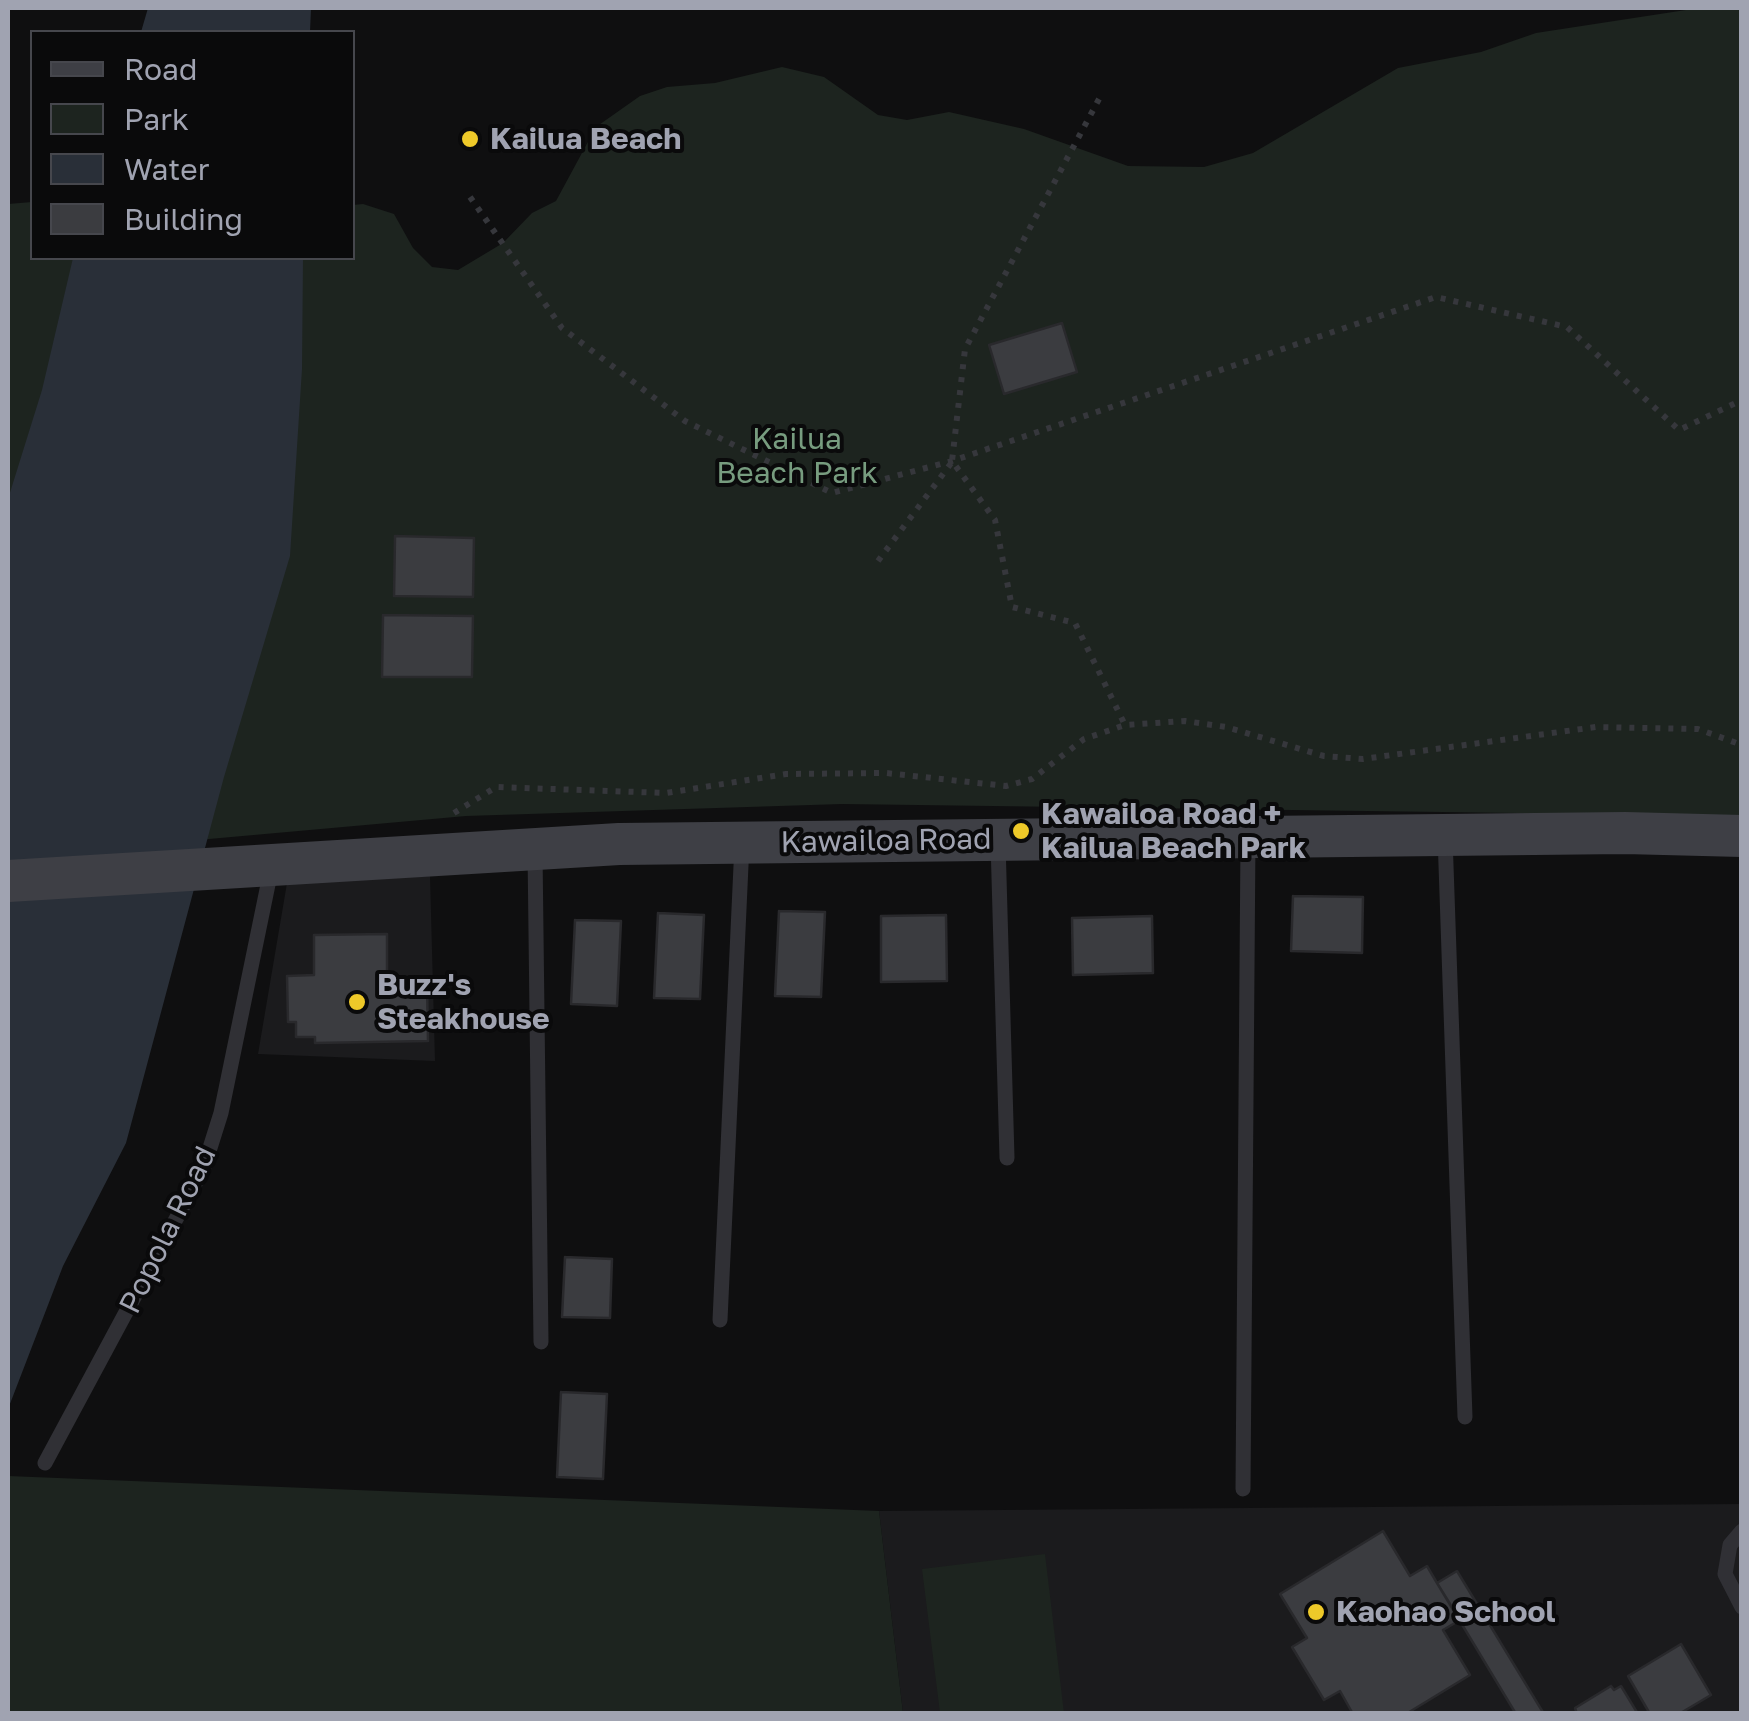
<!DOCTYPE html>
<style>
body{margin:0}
#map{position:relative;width:1749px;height:1721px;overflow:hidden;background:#0f0f10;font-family:"Golos Text",sans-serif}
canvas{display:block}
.frame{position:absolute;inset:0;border:10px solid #a0a3b1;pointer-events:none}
.legend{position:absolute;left:30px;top:30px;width:325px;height:230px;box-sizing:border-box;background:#0a0a0b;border:2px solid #46474d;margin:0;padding:12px 18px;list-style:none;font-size:30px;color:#a0a3b1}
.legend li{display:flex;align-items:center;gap:20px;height:50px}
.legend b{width:50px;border:2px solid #46474d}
</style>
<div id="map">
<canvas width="1749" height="1721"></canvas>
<div class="frame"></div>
<ul class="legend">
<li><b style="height:12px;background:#3e3f45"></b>Road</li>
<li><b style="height:28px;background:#1d241f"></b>Park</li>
<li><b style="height:28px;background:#292f38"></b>Water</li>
<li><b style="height:28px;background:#3b3c40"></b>Building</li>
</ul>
</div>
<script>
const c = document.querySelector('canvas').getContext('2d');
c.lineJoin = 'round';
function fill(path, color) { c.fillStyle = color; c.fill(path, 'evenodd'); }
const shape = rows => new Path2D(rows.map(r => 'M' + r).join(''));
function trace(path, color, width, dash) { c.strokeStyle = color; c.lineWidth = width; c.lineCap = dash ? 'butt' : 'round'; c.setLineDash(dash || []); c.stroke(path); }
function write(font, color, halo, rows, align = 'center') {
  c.font = font + ' "Golos Text",sans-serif'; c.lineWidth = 8; c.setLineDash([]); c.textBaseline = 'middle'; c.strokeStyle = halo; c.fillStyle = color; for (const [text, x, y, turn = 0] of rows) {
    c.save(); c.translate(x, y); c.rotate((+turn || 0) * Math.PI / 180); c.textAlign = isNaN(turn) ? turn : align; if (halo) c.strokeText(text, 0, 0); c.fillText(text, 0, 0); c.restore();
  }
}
const built = shape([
 [430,876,435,1061,258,1054,287,883],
 [1741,1504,1741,1713,903,1713,879,1511]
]);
const green = shape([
 [1699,8,1741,8,1741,816,842,804,466,816,8,857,8,204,32,202,32,258,352,258,353,205,363,204,394,214,413,248,432,267,458,270,503,243,532,213,556,201,596,127,640,96,667,87,715,83,782,67,824,77,878,115,907,120,949,112,1024,129,1128,166,1204,167,1253,153,1398,68,1481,52,1536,33],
 [8,1476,879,1511,903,1713,8,1713],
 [1045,1554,1064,1713,940,1713,922,1569]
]);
const water = shape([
 [148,8,311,8,310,32,141,32],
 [73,258,303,258,302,369,290,556,224,777,126,1143,63,1266,8,1409,8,499,42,390]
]);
const building = shape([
 [1062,323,1077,372,1004,394,989,345,1062,323],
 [395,536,474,538,473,597,394,596,395,536],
 [383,615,473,616,472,677,382,677,383,615],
 [1293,896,1363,897,1362,953,1291,951,1293,896],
 [779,911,825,912,821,997,775,996,779,911],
 [658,913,704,915,700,999,654,998,658,913],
 [946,915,947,981,881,982,881,916,946,915],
 [1152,916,1153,973,1073,975,1072,918,1152,916],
 [575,920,621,921,617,1006,571,1004,575,920],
 [387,934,387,982,427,981,428,1041,315,1043,315,1037,296,1037,296,1022,288,1022,287,976,314,975,314,935,387,934],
 [565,1257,612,1259,610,1318,562,1317,565,1257],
 [561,1392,607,1394,603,1479,557,1477,561,1392],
 [1383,1531,1410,1576,1427,1566,1437,1583,1460,1620,1443,1630,1470,1675,1406,1714,1353,1714,1340,1691,1324,1700,1292,1647,1307,1638,1280,1594,1383,1531],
 [1457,1571,1544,1714,1516,1714,1437,1583,1457,1571],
 [1681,1644,1711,1695,1679,1714,1650,1714,1628,1676,1681,1644],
 [1611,1686,1614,1690,1621,1686,1638,1714,1577,1714,1575,1708,1611,1686]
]);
const path = shape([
 [1099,99,965,349,952,461,995,520,1012,607,1075,623,1125,725],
 [470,197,562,328,685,421,832,493,952,461,1436,297,1567,327,1679,430,1742,400],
 [878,561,952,462],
 [454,813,496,787,666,793,786,774,886,773,1006,786,1032,779,1084,739,1125,725,1185,721,1226,727,1324,756,1363,759,1596,727,1698,729,1742,745]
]);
const lane = shape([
 [1445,836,1465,1417],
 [998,842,1007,1158],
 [535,851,541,1342],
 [720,1320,742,844],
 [45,1463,204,1167,221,1113,271,870],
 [1243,1489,1248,838],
 [1742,1531,1730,1545,1725,1574,1742,1607]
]);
const secondary = shape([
 [8,881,619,844,1625,833,1742,836]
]);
const markers = [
 [470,139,10,"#eec929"],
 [1021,831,10,"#eec929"],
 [357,1002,10,"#eec929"],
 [1316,1612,10,"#eec929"]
];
const poiNames = [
 ["Kailua Beach",490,139],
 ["Kawailoa Road +",1041,814],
 ["Kailua Beach Park",1041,848],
 ["Buzz's",377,985],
 ["Steakhouse",377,1019],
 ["Kaohao School",1336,1612]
];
const parkNames = [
 ["Kailua",797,439],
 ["Beach Park",797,473]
];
const streetNames = [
 ["Kawailoa Road",886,841,-1],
 ["Popola Road",168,1230,-64]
];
fill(built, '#1b1b1d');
fill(green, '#1d241f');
fill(water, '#292f38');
fill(building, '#3b3c40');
trace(building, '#29292c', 2.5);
trace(path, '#36373c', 6, [5, 8]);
trace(lane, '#303035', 15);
trace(secondary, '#3e3f45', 42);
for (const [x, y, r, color] of markers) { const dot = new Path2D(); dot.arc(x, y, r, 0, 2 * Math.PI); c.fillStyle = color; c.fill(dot); trace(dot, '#0a0a0b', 4); }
write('bold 30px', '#a0a3b1', '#0a0a0b', poiNames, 'left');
write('30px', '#779c7f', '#0a0a0b', parkNames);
write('30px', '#a0a3b1', '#0a0a0b', streetNames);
</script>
